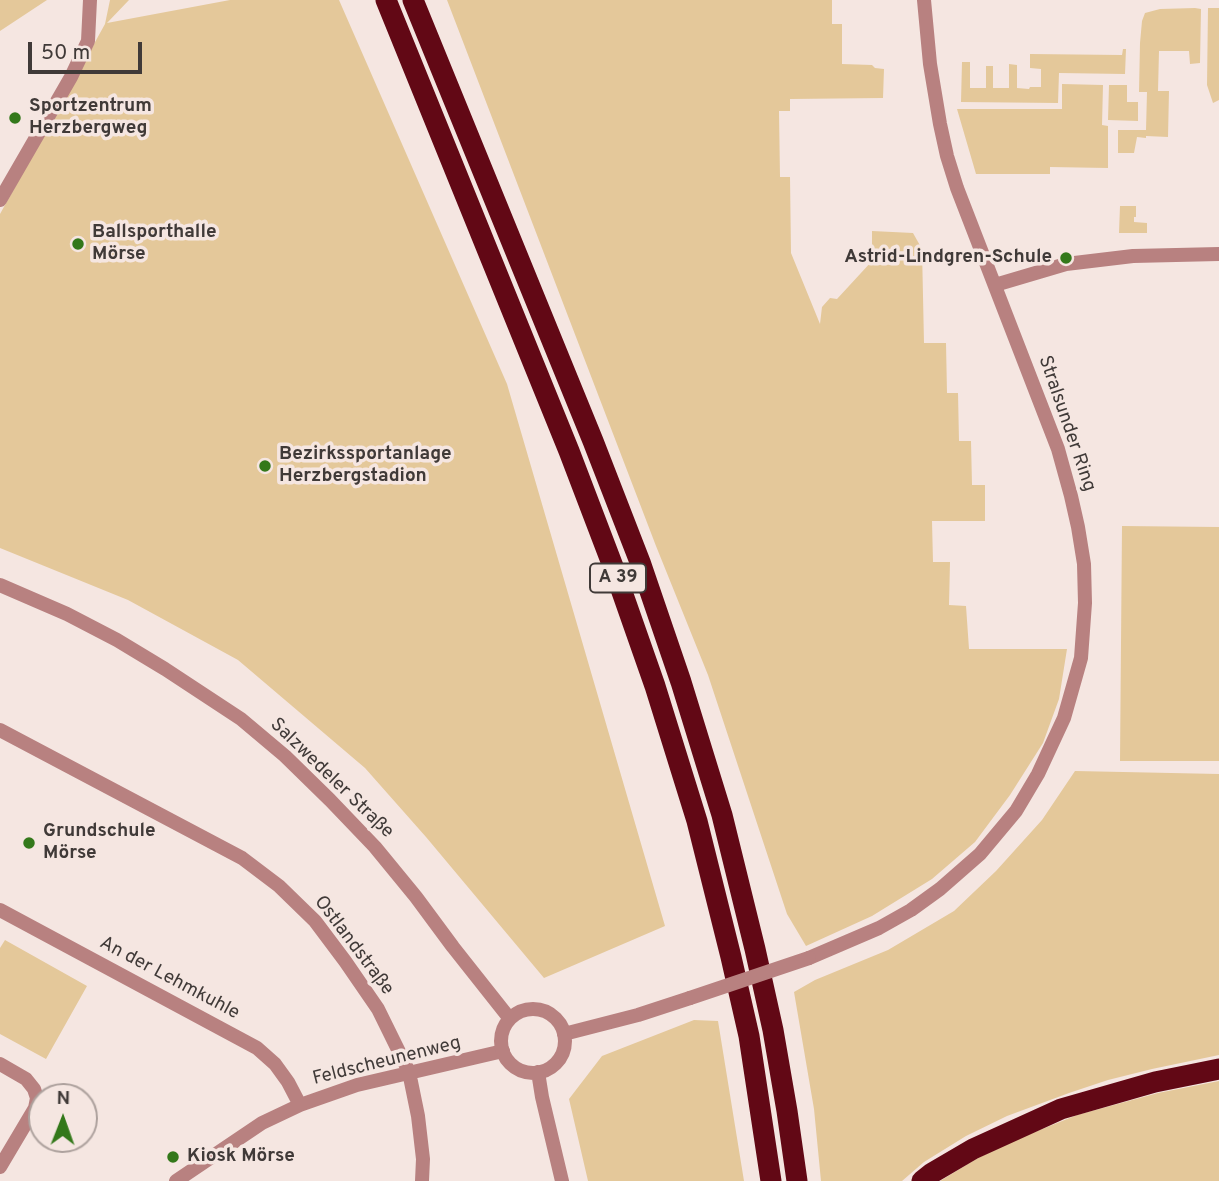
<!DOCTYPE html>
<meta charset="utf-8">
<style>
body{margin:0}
#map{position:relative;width:1219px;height:1181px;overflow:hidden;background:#f5e6e1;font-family:Overpass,sans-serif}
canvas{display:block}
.north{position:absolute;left:28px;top:1083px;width:70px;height:70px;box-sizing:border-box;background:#f5e6e1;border:2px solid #ada19d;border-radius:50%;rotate:1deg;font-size:19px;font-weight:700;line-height:28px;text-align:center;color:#403a38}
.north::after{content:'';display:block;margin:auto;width:24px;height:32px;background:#33781a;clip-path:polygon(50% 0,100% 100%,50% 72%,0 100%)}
.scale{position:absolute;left:28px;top:42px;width:114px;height:32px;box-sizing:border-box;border:4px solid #403a38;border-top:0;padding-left:9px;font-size:21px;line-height:24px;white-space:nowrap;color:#403a38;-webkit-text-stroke:5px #f5e6e1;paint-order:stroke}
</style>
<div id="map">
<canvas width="1219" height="1181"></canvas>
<div class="north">N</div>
<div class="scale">50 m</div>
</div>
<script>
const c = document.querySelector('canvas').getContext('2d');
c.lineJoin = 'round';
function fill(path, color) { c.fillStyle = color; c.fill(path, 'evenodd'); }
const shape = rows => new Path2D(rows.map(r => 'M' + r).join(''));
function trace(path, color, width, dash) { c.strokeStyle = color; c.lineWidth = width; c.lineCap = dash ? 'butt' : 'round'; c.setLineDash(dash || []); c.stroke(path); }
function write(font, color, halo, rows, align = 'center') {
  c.font = font + ' Overpass,sans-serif'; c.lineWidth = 7; c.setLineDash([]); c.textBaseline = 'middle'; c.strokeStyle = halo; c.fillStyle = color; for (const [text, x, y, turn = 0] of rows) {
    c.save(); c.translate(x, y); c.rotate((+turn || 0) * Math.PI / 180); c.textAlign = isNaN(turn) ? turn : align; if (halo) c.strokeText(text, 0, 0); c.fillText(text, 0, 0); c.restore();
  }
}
const green = shape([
 [0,0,47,0,0,31],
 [110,0,129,0,107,23,230,0,339,0,507,384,665,926,544,978,426,837,365,768,238,660,128,600,0,548,0,214,105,24],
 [447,0,832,0,832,24,842,24,842,64,872,65,875,68,884,69,883,98,790,99,790,111,779,111,780,177,790,177,791,253,820,324,822,307,830,298,837,299,872,261,872,231,913,233,922,249,924,343,946,343,947,393,958,393,959,441,971,441,972,485,985,485,985,521,932,521,933,562,950,562,949,605,966,606,969,649,1067,649,1059,699,1043,743,1010,795,975,842,932,879,872,916,806,946,787,914,708,675,656,546],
 [1195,8,1201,9,1200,63,1190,64,1189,51,1159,51,1158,91,1169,91,1168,137,1146,136,1146,138,1137,137,1134,153,1118,153,1118,130,1146,130,1147,92,1139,92,1140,43,1142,21,1145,13,1160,9],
 [1208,8,1219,8,1219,100,1213,103,1207,85],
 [1123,49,1126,49,1125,74,1059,73,1058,103,961,102,962,62,970,62,970,88,986,88,986,66,993,66,993,88,1009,88,1009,64,1017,65,1017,88,1029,89,1030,87,1041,87,1041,69,1030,68,1030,54,1122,55],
 [1062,84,1103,85,1102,125,1108,126,1108,168,1050,167,1050,174,976,174,957,109,1062,109],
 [1109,85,1127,85,1127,102,1138,102,1138,121,1108,120],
 [1120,206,1136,206,1136,217,1134,217,1134,222,1147,223,1147,233,1119,233],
 [1122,526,1219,527,1219,761,1120,761],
 [1075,771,1219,774,1219,1055,1152,1069,1108,1080,1069,1093,1007,1116,966,1136,924,1162,902,1181,821,1181,814,1109,794,992,815,980,888,950,954,911,996,871,1042,820],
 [5,940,87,986,46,1059,0,1034,0,948],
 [694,1020,718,1021,744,1181,588,1181,569,1099,602,1056],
 [1219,1081,1219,1181,940,1181,976,1159,1015,1140,1077,1115,1158,1093]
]);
const minor = shape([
 [0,200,71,77,88,41,90,0],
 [995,285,1066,264,1133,256,1219,254],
 [0,730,242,858,279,886,315,921,345,961,378,1009,409,1072,418,1116,423,1159,422,1181],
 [0,910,257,1048,275,1064,288,1082,300,1105],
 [809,958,879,928,911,910,940,889,980,854,1016,811,1038,774,1064,718,1081,658,1085,603,1084,564,1078,527,1071,496,1058,449,957,188,947,156,940,124,930,64,924,0],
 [564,1034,638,1015,690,998],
 [0,1064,26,1079,34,1089,37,1098,35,1108,0,1167],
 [176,1181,262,1123,300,1105,357,1085,503,1051]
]);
const tertiary = shape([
 [0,585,67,614,117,640,165,669,241,719,285,756,330,800,375,847,416,897,453,947,510,1019],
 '501 1041a32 32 0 1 1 64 0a32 32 0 1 1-64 0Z',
 [538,1072,542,1097,562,1181]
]);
const motorway = shape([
 [386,0,569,451,614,569,655,686,697,821,731,957,749,1036,771,1181],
 [413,0,593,441,640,562,681,682,722,815,755,949,773,1030,787,1111,797,1181],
 [922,1181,932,1173,973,1149,1061,1109,1155,1082,1219,1069]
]);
const minorBridge = shape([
 [690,998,809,958]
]);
const markers = [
 [15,118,7,"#33781a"],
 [78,244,7,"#33781a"],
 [1066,258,7,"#33781a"],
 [265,466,7,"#33781a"],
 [29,843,7,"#33781a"],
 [173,1157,7,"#33781a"]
];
const shields = [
 [618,578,56]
];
const shieldNames = [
 ["A 39",618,578]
];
const poiNames = [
 ["Sportzentrum",29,107],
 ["Herzbergweg",29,129],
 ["Ballsporthalle",92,233],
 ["Mörse",92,255],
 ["Astrid-Lindgren-Schule",1052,258,"right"],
 ["Bezirkssportanlage",279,455],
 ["Herzbergstadion",279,477],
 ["Grundschule",43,832],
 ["Mörse",43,854],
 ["Kiosk Mörse",187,1157]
];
const streetNames = [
 ["Stralsunder Ring",1066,424,71],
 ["Salzwedeler Straße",331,779,44],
 ["Ostlandstraße",353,946,53],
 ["An der Lehmkuhle",169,979,28],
 ["Feldscheunenweg",387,1062,-14]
];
fill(green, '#e4c89a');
trace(minor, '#b88180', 14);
trace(tertiary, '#b88180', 14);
trace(motorway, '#620815', 21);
trace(minorBridge, '#b88180', 14);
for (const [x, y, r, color] of markers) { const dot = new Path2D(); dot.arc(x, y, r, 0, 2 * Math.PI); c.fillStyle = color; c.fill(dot); trace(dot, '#f5e6e1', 2.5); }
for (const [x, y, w] of shields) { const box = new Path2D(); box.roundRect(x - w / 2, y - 14.5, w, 29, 5); c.fillStyle = '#f5e6e1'; c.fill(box); trace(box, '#403a38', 2); }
write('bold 18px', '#403a38', null, shieldNames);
write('bold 19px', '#403a38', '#f5e6e1', poiNames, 'left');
write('19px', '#403a38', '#f5e6e1', streetNames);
</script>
